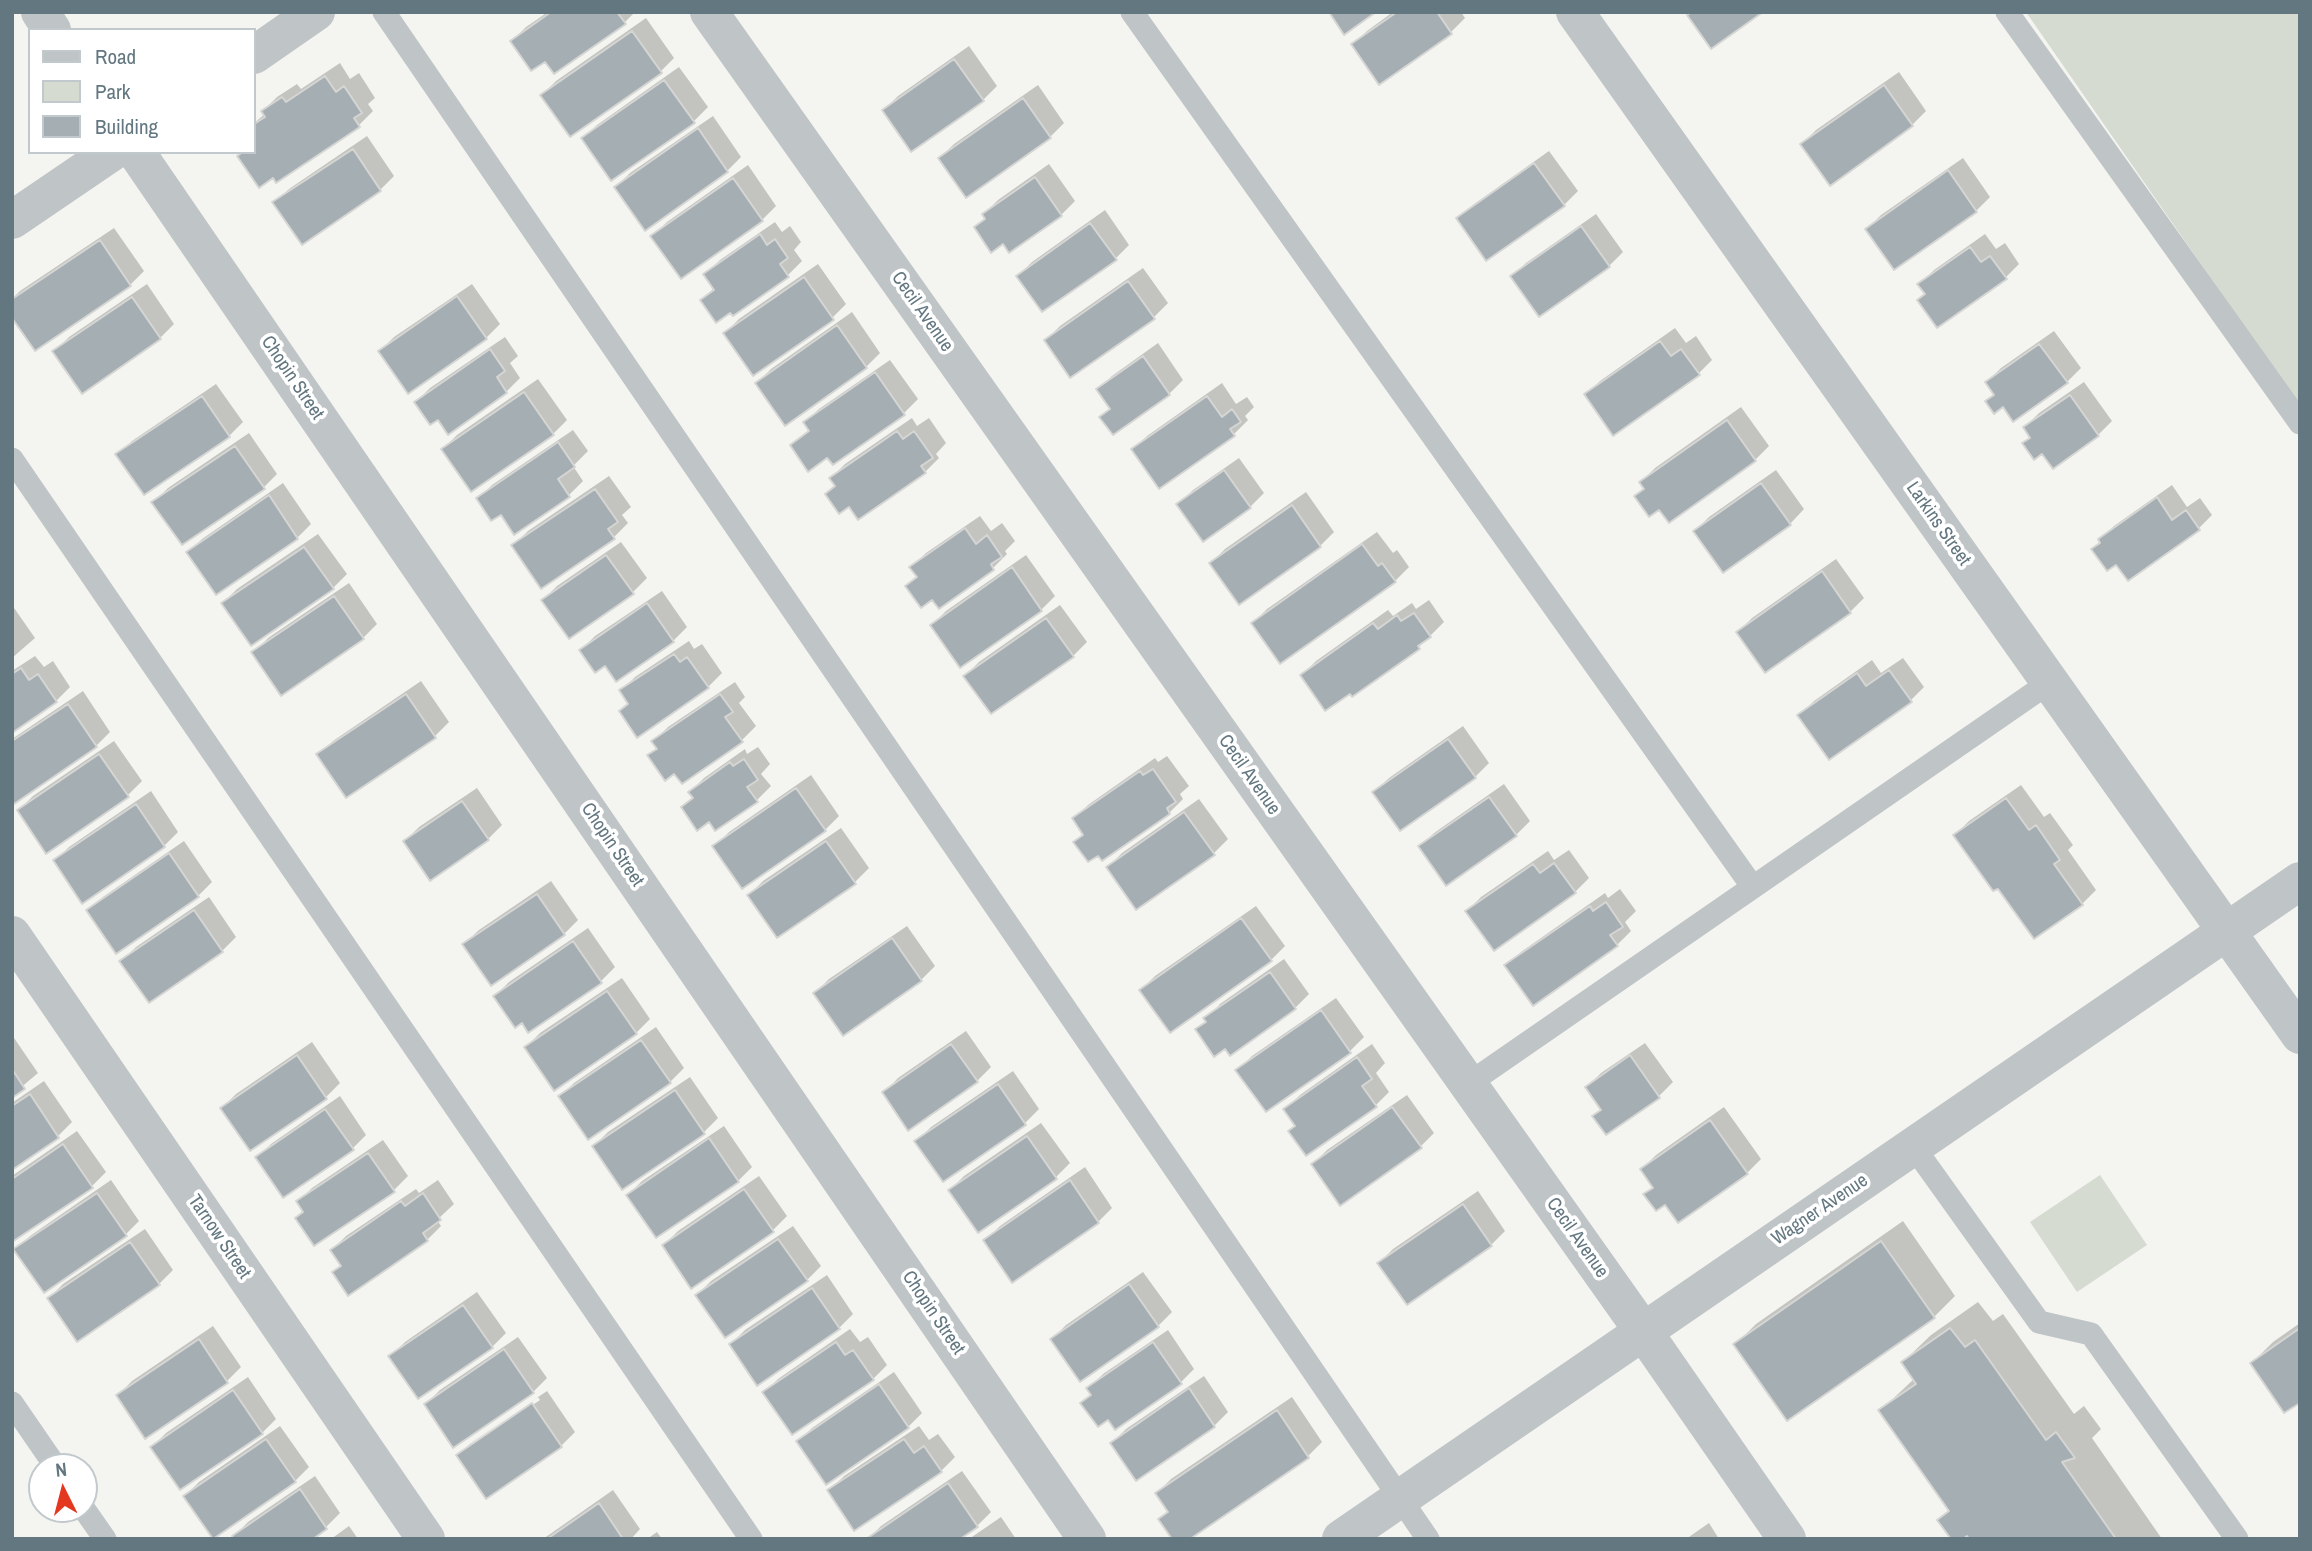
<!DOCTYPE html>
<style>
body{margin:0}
#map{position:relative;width:2312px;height:1551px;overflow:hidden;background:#f4f4f0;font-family:"Archivo Narrow",sans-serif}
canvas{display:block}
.frame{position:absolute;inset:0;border:14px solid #637781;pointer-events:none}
.legend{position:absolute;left:28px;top:28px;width:228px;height:126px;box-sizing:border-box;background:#fff;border:2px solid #c1c9cd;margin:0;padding:9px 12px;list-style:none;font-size:21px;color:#637781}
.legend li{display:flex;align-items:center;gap:14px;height:35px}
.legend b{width:35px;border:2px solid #c1c9cd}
.north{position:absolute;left:28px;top:1453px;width:70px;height:70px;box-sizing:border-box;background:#fff;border:2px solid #c1c9cd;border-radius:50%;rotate:354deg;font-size:19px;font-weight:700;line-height:28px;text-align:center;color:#637781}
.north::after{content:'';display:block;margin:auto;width:24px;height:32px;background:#e4371f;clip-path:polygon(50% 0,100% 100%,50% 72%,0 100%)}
</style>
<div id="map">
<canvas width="2312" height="1551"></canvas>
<div class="frame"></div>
<ul class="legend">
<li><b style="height:9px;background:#bfc4c6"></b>Road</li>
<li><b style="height:19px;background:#d6dbd1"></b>Park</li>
<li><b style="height:19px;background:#a5afb3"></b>Building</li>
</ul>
<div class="north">N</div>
</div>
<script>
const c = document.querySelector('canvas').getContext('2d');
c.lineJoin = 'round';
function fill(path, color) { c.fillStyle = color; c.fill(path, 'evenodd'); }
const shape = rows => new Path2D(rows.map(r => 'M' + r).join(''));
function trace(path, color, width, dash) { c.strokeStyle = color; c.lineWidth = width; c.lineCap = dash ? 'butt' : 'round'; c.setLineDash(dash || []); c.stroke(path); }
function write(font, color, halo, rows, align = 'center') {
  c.font = font + ' "Archivo Narrow",sans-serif'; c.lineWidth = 7; c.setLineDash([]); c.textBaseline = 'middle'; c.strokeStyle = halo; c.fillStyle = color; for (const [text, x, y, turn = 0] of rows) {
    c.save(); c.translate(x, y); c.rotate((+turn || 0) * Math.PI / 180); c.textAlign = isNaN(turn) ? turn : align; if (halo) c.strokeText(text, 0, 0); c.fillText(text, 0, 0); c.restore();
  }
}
const green = shape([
 [2026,12,2300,12,2300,407],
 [2100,1175,2147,1245,2077,1292,2030,1222]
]);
const shadow = shape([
 [548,12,635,12,624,23,546,59,512,41,526,27],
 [1393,12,1461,12,1465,18,1451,32,1379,83,1353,45,1367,31],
 [646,18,674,58,660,72,542,95,556,81],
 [969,46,997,86,983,100,884,110,898,96],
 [340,63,350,79,359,73,375,98,368,104,373,111,359,125,277,180,254,152,254,123,265,114,263,111,277,97,297,84,301,89],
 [679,67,708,107,694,121,612,179,583,139,597,125],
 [1899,72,1926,111,1912,125,1802,144,1816,130],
 [1038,85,1064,123,1050,137,940,158,954,144],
 [713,116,741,157,727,171,616,187,630,173],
 [367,136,394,176,380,190,302,243,275,203,289,189],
 [1549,151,1578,191,1564,205,1459,219,1473,205],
 [1963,158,1990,197,1976,211,1895,268,1867,229,1881,215],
 [1049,164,1075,201,1061,215,1003,242,976,228,986,217,984,214,998,200],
 [748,165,776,206,762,220,653,236,667,222],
 [1105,210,1129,245,1115,259,1018,276,1032,262],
 [1596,214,1623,252,1609,266,1512,277,1526,263],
 [775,222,782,232,790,226,801,242,794,250,802,261,788,275,733,314,702,300,715,287,706,274,720,260],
 [114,228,144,271,130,285,12,299,20,291],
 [1985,234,1996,249,2005,243,2019,264,2005,278,1926,293,1920,284,1934,270],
 [818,264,846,304,832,318,725,333,739,319],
 [1143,268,1168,303,1154,317,1071,376,1046,340,1060,326],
 [147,284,174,324,160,338,82,391,55,351,69,337],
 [472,284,500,324,486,338,380,351,394,337],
 [852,312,880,353,866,367,785,423,757,383,771,369],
 [1675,328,1686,343,1696,336,1712,360,1698,374,1586,395,1600,381],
 [2054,331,2081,368,2067,382,2003,405,1987,401,1995,394,1987,382,2001,368],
 [505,337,518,356,510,363,520,378,506,392,438,417,416,402,430,388],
 [1158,343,1183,380,1169,394,1102,417,1111,408,1098,390,1112,376],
 [890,360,918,399,904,413,828,455,792,445,810,429,805,423,819,409],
 [538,379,567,420,553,434,443,449,457,435],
 [2084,382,2112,421,2098,435,2042,451,2025,427,2039,413],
 [1222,383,1236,404,1247,397,1254,407,1245,416,1248,420,1234,434,1159,486,1133,450,1147,436],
 [216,384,243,422,229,436,118,455,132,441],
 [1741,407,1769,446,1755,460,1659,508,1636,496,1645,487,1641,482,1655,468],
 [912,418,917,426,929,418,946,443,936,454,939,458,925,472,831,478,845,464],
 [573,430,588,451,573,466,583,481,569,495,515,532,501,512,478,499,492,485],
 [249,433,277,474,263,488,154,502,168,488],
 [1239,458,1264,493,1250,507,1179,504,1193,490],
 [1776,470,1804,509,1790,524,1695,531,1709,517],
 [609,476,631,507,622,515,628,523,614,537,542,586,514,545,528,531],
 [283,483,311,524,297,538,188,553,202,539],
 [2172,485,2187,507,2200,498,2212,515,2198,529,2116,562,2093,549,2114,526],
 [1306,492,1334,532,1320,546,1239,602,1211,563,1225,549],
 [980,516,991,531,1002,523,1015,541,1005,551,1007,554,993,568,939,606,933,597,908,586,918,576,912,567,926,553],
 [1377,532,1393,553,1397,550,1409,567,1395,581,1253,623,1267,609],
 [318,534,347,574,333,588,223,603,237,589],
 [621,542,647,578,633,592,543,600,557,586],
 [1026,555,1055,596,1041,610,960,665,932,625,946,611],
 [1836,559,1864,598,1850,612,1738,632,1752,618],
 [349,583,377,624,363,638,254,653,268,638],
 [662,591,687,627,673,641,606,664,581,650,595,636],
 [1429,600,1444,622,1419,647,1352,694,1302,675,1316,661,1388,610,1393,616,1412,603,1416,609],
 [12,605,35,638,12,658],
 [1060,605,1087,642,1073,656,965,676,979,662],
 [689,641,694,649,702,644,722,673,708,687,629,703,621,691,635,677],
 [35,656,44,667,53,661,70,687,56,701,12,730,12,671],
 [1903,658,1924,687,1910,701,1800,715,1814,701,1872,660,1881,673],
 [421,681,449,722,435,736,319,755,333,741],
 [735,682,745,697,739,703,756,726,742,740,675,771,650,755,658,747,654,741,668,727],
 [83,691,110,732,96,746,12,797,12,739],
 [1463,726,1489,763,1475,777,1374,792,1389,778],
 [114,741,142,781,128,795,47,851,19,810,33,796],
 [758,747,770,764,761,774,771,786,757,800,710,820,683,807,694,796,690,792,704,778,745,749,747,754],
 [1167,756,1189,786,1180,794,1183,799,1169,813,1098,854,1076,842,1084,833,1074,819,1088,805,1155,758,1158,762],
 [811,775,839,816,825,830,715,846,729,832],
 [1504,784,1530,821,1516,835,1420,847,1434,833],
 [2021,785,2044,817,2050,813,2073,845,2068,850,2096,890,2082,904,1998,886,1955,835,1969,821],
 [477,788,502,825,488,839,430,878,405,841,419,827],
 [151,791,178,832,164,846,83,902,55,861,69,847],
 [1199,799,1228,839,1214,853,1108,867,1122,853],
 [841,828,869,868,855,882,749,895,763,881],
 [184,841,212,882,198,896,89,911,103,897],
 [1569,850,1589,878,1575,892,1467,911,1481,897,1548,851,1554,860],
 [551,881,578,920,564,934,464,944,479,930],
 [1620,889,1636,911,1625,922,1631,931,1617,945,1507,966,1521,952,1605,893,1608,898],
 [209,897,236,937,222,951,122,961,136,947],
 [1256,906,1285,946,1271,960,1141,990,1155,976],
 [907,926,935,966,921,980,815,993,829,979],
 [588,928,615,967,601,981,529,1030,523,1021,495,996,509,982],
 [1284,959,1309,994,1295,1008,1225,1046,1198,1030,1220,1004],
 [622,978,650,1019,636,1033,555,1088,526,1047,540,1033],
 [1336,998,1364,1037,1350,1051,1238,1070,1252,1056],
 [656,1027,684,1068,670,1082,560,1097,574,1083],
 [966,1031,991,1067,977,1081,884,1093,898,1078],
 [12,1035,38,1073,12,1095],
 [312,1042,340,1083,326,1097,250,1148,222,1108,236,1094],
 [1645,1043,1673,1082,1659,1096,1606,1132,1595,1116,1602,1108,1587,1087,1601,1073],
 [1372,1044,1385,1063,1376,1073,1389,1092,1375,1106,1297,1125,1286,1109,1300,1095],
 [1013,1071,1039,1109,1025,1123,944,1180,917,1141,931,1127],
 [690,1077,718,1118,704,1132,623,1187,594,1146,608,1132],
 [44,1081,72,1122,58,1136,12,1167,12,1103],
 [1407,1095,1434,1133,1420,1147,1313,1164,1327,1150],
 [340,1096,366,1135,352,1149,257,1158,271,1144],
 [1724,1107,1761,1159,1747,1173,1666,1203,1646,1194,1654,1186,1642,1169,1656,1155],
 [1041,1123,1070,1163,1056,1177,950,1190,964,1176],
 [724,1126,752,1167,738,1181,628,1195,642,1181],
 [77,1131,106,1172,92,1186,12,1240,12,1176],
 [383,1140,408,1176,394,1190,304,1211,298,1202,312,1188],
 [1085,1167,1112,1208,1098,1222,1013,1280,986,1240,1000,1226],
 [759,1176,787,1216,773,1230,692,1286,664,1245,678,1231],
 [111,1180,139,1221,125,1235,16,1250,30,1236],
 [438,1180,454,1204,437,1220,441,1226,427,1240,348,1294,334,1273,342,1265,332,1250,346,1236,416,1189,419,1193],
 [1478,1191,1505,1231,1491,1245,1379,1263,1393,1249],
 [1903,1221,1955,1296,1934,1317,1735,1345,1756,1324],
 [793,1226,821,1266,807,1280,697,1295,711,1281],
 [145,1229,173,1270,159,1284,49,1298,63,1284],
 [1143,1272,1172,1312,1158,1326,1052,1339,1066,1325],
 [827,1275,853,1314,839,1328,731,1344,745,1330],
 [477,1292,506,1333,492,1347,391,1356,405,1342],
 [1978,1302,1993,1321,2003,1314,2074,1414,2084,1406,2101,1429,2092,1438,2162,1539,1971,1539,1968,1533,1939,1520,1950,1509,1880,1411,1915,1378,1903,1362,1931,1335],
 [2300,1323,2300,1400,2252,1363,2273,1342],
 [213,1326,241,1367,227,1381,146,1437,118,1395,132,1381],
 [850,1329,860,1342,868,1337,887,1365,873,1379,764,1393,778,1379],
 [1168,1330,1194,1369,1180,1383,1109,1418,1083,1403,1092,1393,1089,1388,1103,1374],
 [518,1337,547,1378,533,1392,426,1404,440,1390],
 [894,1372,922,1413,908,1427,798,1442,812,1428],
 [1204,1376,1228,1412,1214,1426,1112,1443,1126,1429],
 [248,1377,276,1419,262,1433,152,1447,166,1433],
 [547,1391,575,1432,561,1446,458,1456,472,1442],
 [538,1397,540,1400,471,1447,471,1443],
 [1292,1397,1322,1442,1308,1456,1187,1539,1161,1519,1169,1510,1157,1493,1171,1479],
 [280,1426,309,1467,295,1481,185,1496,199,1482],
 [919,1426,929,1440,938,1434,955,1457,941,1471,830,1490,844,1476],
 [962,1471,991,1512,977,1526,868,1539,881,1526],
 [315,1476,340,1513,326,1527,310,1539,234,1536,248,1522],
 [613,1490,640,1529,631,1539,543,1539],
 [1001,1517,1016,1539,969,1539],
 [1709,1523,1719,1539,1686,1539],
 [349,1526,358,1539,331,1539],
 [657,1532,662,1539,647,1539]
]);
const building = shape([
 [551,12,617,12,626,24,554,74,545,62,531,71,510,41,551,12],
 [1329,12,1376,12,1344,35,1329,12],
 [1397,12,1437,12,1452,34,1379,85,1351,44,1397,12],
 [1692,12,1763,12,1711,49,1687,15,1692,12],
 [632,31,662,73,570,137,540,95,632,31],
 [954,59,984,101,911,152,882,110,954,59],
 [325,76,336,92,344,86,362,113,354,118,360,127,276,183,273,178,259,188,237,156,243,152,254,152,254,124,265,117,261,111,282,97,286,102,325,76],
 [664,80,695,123,611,181,581,138,664,80],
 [1884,85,1913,126,1830,186,1800,144,1884,85],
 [1023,98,1051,138,966,198,938,158,1023,98],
 [698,128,728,172,645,231,614,187,698,128],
 [353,149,381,191,302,245,272,202,353,149],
 [1534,163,1565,206,1486,261,1456,218,1534,163],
 [1948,170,1977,212,1894,270,1865,229,1948,170],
 [1035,177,1062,216,1009,253,1003,244,991,253,974,227,985,219,982,214,1035,177],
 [733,178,763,221,681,279,650,236,733,178],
 [1090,223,1117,260,1042,312,1016,276,1090,223],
 [1581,226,1610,267,1539,317,1510,276,1581,226],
 [760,234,767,245,775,239,788,258,780,264,789,277,733,316,730,313,716,323,700,300,714,290,703,274,760,234],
 [100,240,131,286,35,351,12,318,12,299,100,240],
 [1970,247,1981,262,1990,256,2007,279,1937,328,1917,300,1925,294,1917,284,1970,247],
 [804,277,834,320,753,376,723,333,804,277],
 [1128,281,1155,319,1070,378,1044,340,1128,281],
 [457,296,487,339,408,394,378,351,457,296],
 [132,297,161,339,82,394,52,351,132,297],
 [837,325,867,368,785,426,755,383,837,325],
 [1660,341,1671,356,1681,349,1700,375,1613,436,1584,394,1660,341],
 [2039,344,2068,383,2013,422,2003,407,1994,414,1985,401,1994,395,1985,382,2039,344],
 [490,349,505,371,497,377,507,393,448,435,438,420,430,425,414,402,490,349],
 [1143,356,1170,395,1113,435,1099,417,1110,409,1096,389,1143,356],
 [875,372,905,415,833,465,827,458,808,472,790,445,809,431,803,422,875,372],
 [524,392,554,435,471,492,441,449,524,392],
 [2070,395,2099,436,2053,469,2042,454,2034,460,2022,443,2030,438,2023,427,2070,395],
 [202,396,230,437,144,495,115,454,202,396],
 [1207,396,1222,417,1232,409,1241,422,1230,429,1235,436,1159,489,1131,449,1207,396],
 [1727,420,1756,461,1669,523,1659,510,1649,517,1634,496,1644,489,1639,482,1727,420],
 [897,431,903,439,914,431,933,458,921,466,926,473,858,520,849,507,839,514,825,494,835,486,829,478,897,431],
 [558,442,575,467,558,479,570,497,514,535,501,515,491,521,476,498,558,442],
 [235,446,265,489,182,545,151,502,235,446],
 [1224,470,1251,508,1203,542,1176,504,1224,470],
 [1761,483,1791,525,1723,573,1693,531,1761,483],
 [595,489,618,522,608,529,615,539,541,589,511,545,595,489],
 [269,495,298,539,216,595,186,552,269,495],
 [2157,497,2172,520,2186,510,2200,530,2128,581,2116,565,2107,571,2091,549,2100,543,2098,539,2157,497],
 [1292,505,1321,547,1239,605,1209,563,1292,505],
 [965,528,976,544,987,535,1002,557,991,564,994,570,939,609,932,600,921,608,905,586,917,577,909,567,965,528],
 [1362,544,1378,566,1382,563,1396,582,1280,664,1251,623,1362,544],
 [304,547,334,589,251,646,221,603,304,547],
 [606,555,634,594,569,639,541,600,606,555],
 [1012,567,1042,611,960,668,930,625,1012,567],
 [1822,571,1851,613,1765,673,1736,632,1822,571],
 [334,596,364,639,281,696,251,652,334,596],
 [647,603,674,642,616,682,605,666,595,673,579,650,647,603],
 [1414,613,1431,637,1418,646,1420,649,1352,697,1350,694,1325,711,1300,675,1373,623,1378,629,1397,615,1401,621,1414,613],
 [1046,618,1074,657,991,714,963,676,1046,618],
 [674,654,680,662,687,657,709,688,637,738,619,711,628,704,619,690,674,654],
 [21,668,29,680,38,674,57,702,12,733,12,674,21,668],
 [1889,670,1912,702,1829,760,1797,715,1857,673,1866,686,1889,670],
 [406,694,436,738,346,798,316,754,406,694],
 [720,694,733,712,725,717,743,742,682,784,674,774,665,781,647,755,657,749,651,741,720,694],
 [68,704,97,747,14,804,12,801,12,741,68,704],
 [1448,739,1476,778,1400,831,1372,792,1448,739],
 [99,754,129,797,46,854,17,810,99,754],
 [744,759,758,780,747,787,758,802,715,831,709,822,697,831,681,807,693,798,688,792,730,762,733,766,744,759],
 [1153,769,1176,802,1167,808,1170,814,1102,861,1098,856,1088,862,1073,842,1083,835,1072,818,1140,771,1143,775,1153,769],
 [796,788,826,831,742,889,712,846,796,788],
 [1489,797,1517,836,1446,886,1418,846,1489,797],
 [2006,798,2029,830,2036,825,2060,860,2054,864,2083,905,2034,939,1998,889,1993,891,1953,835,2006,798],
 [462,801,489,840,430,881,403,841,462,801],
 [136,804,165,847,82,904,53,860,136,804],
 [1184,812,1215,855,1136,910,1106,867,1184,812],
 [826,841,856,884,777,938,747,895,826,841],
 [169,853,199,897,116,954,86,910,169,853],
 [1554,863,1576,893,1494,951,1465,911,1533,864,1540,873,1554,863],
 [537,894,565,935,491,986,462,944,537,894],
 [1606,902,1623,927,1610,935,1618,946,1533,1006,1504,965,1590,906,1593,911,1606,902],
 [194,910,223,952,149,1003,119,961,194,910],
 [1241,918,1272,961,1170,1033,1139,990,1241,918],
 [892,938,922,981,843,1036,813,993,892,938],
 [573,941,602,983,528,1033,522,1023,515,1028,493,996,573,941],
 [1270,972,1296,1009,1230,1056,1225,1049,1214,1057,1195,1029,1206,1022,1203,1018,1270,972],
 [607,991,637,1034,554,1091,524,1047,607,991],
 [1321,1010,1351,1053,1266,1112,1235,1070,1321,1010],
 [641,1040,671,1083,588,1140,558,1096,641,1040],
 [951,1044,978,1082,908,1131,882,1092,951,1044],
 [297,1055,327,1099,250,1151,220,1108,297,1055],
 [1630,1055,1660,1098,1606,1135,1592,1116,1601,1110,1585,1087,1630,1055],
 [1357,1057,1372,1079,1362,1086,1377,1107,1306,1156,1288,1131,1295,1126,1283,1109,1357,1057],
 [12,1069,25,1089,12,1098,12,1069],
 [998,1084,1026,1125,943,1182,914,1141,998,1084],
 [675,1090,705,1134,622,1190,592,1146,675,1090],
 [30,1094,59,1138,12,1170,12,1106,30,1094],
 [1392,1107,1422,1148,1340,1206,1311,1164,1392,1107],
 [325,1109,354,1150,283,1198,255,1157,325,1109],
 [1710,1120,1748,1174,1678,1223,1665,1205,1656,1211,1643,1194,1653,1188,1640,1169,1710,1120],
 [1027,1136,1057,1179,978,1233,948,1190,1027,1136],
 [709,1138,739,1182,656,1238,626,1195,709,1138],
 [63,1144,93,1188,12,1242,12,1179,63,1144],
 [368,1153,395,1192,314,1246,295,1218,303,1212,296,1201,368,1153],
 [1070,1180,1099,1223,1012,1283,983,1240,1070,1180],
 [744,1189,774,1232,691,1289,662,1245,744,1189],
 [97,1193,127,1236,44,1293,13,1249,97,1193],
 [423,1193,441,1220,423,1233,428,1241,348,1296,332,1272,341,1266,330,1250,401,1201,405,1206,423,1193],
 [1463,1204,1492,1246,1407,1305,1377,1263,1463,1204],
 [778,1239,808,1281,725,1338,695,1295,778,1239],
 [1881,1241,1935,1318,1787,1421,1733,1344,1881,1241],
 [130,1242,160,1285,77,1342,47,1298,130,1242],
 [1129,1284,1159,1327,1080,1382,1050,1339,1129,1284],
 [812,1288,840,1329,757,1386,729,1344,812,1288],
 [463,1305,493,1348,418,1399,388,1356,463,1305],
 [1950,1328,1965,1347,1975,1340,2046,1440,2056,1432,2075,1458,2062,1462,2116,1539,1969,1539,1967,1536,1963,1539,1951,1539,1937,1520,1949,1511,1878,1410,1916,1384,1901,1362,1950,1328],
 [2300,1328,2300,1403,2284,1413,2250,1363,2300,1328],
 [199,1339,228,1383,145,1439,116,1395,199,1339],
 [836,1342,845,1355,853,1350,874,1380,792,1435,762,1392,836,1342],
 [1153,1342,1182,1384,1115,1430,1108,1420,1098,1427,1080,1403,1091,1395,1086,1388,1153,1342],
 [504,1349,534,1393,453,1448,424,1404,504,1349],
 [879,1384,909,1428,826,1485,796,1441,879,1384],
 [1189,1388,1215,1427,1136,1481,1110,1443,1189,1388],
 [233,1390,263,1434,180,1490,150,1447,233,1390],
 [532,1403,562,1447,486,1499,456,1455,532,1403],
 [1277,1410,1309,1458,1190,1539,1172,1539,1158,1519,1168,1512,1155,1493,1277,1410],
 [266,1439,296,1482,213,1539,183,1496,266,1439],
 [904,1439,914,1453,924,1446,942,1472,854,1531,827,1490,904,1439],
 [948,1483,978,1527,960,1539,866,1539,948,1483],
 [300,1489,327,1529,313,1539,234,1539,232,1536,300,1489],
 [599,1503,623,1539,547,1539,599,1503]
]);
const service = shape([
 [384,12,1428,1539],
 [1132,12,1752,886],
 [2007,12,2300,423],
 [12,459,751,1539],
 [1468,1084,2050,682],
 [1913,1146,2039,1322,2091,1334,2237,1539],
 [12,1403,56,1467],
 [84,1509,105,1539]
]);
const minor = shape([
 [40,12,52,30],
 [709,12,1643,1331,1787,1539],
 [1575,12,2300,1035],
 [254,55,316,12],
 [136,152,1087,1539],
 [12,220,112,152],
 [12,935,426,1539],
 [1341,1539,2300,881]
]);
const streetNames = [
 ["Cecil Avenue",922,312,55],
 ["Chopin Street",292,378,56],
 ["Larkins Street",1938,524,55],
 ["Cecil Avenue",1249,775,55],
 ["Chopin Street",612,845,56],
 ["Wagner Avenue",1820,1210,-34],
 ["Tarnow Street",219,1237,56],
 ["Cecil Avenue",1577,1238,55],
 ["Chopin Street",933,1313,56]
];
fill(green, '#d6dbd1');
fill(shadow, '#0003');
fill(building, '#a5afb3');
trace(building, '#d5d5d3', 2);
trace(service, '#bfc4c6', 23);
trace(minor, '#bfc4c6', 38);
write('19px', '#637781', '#fff', streetNames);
</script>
